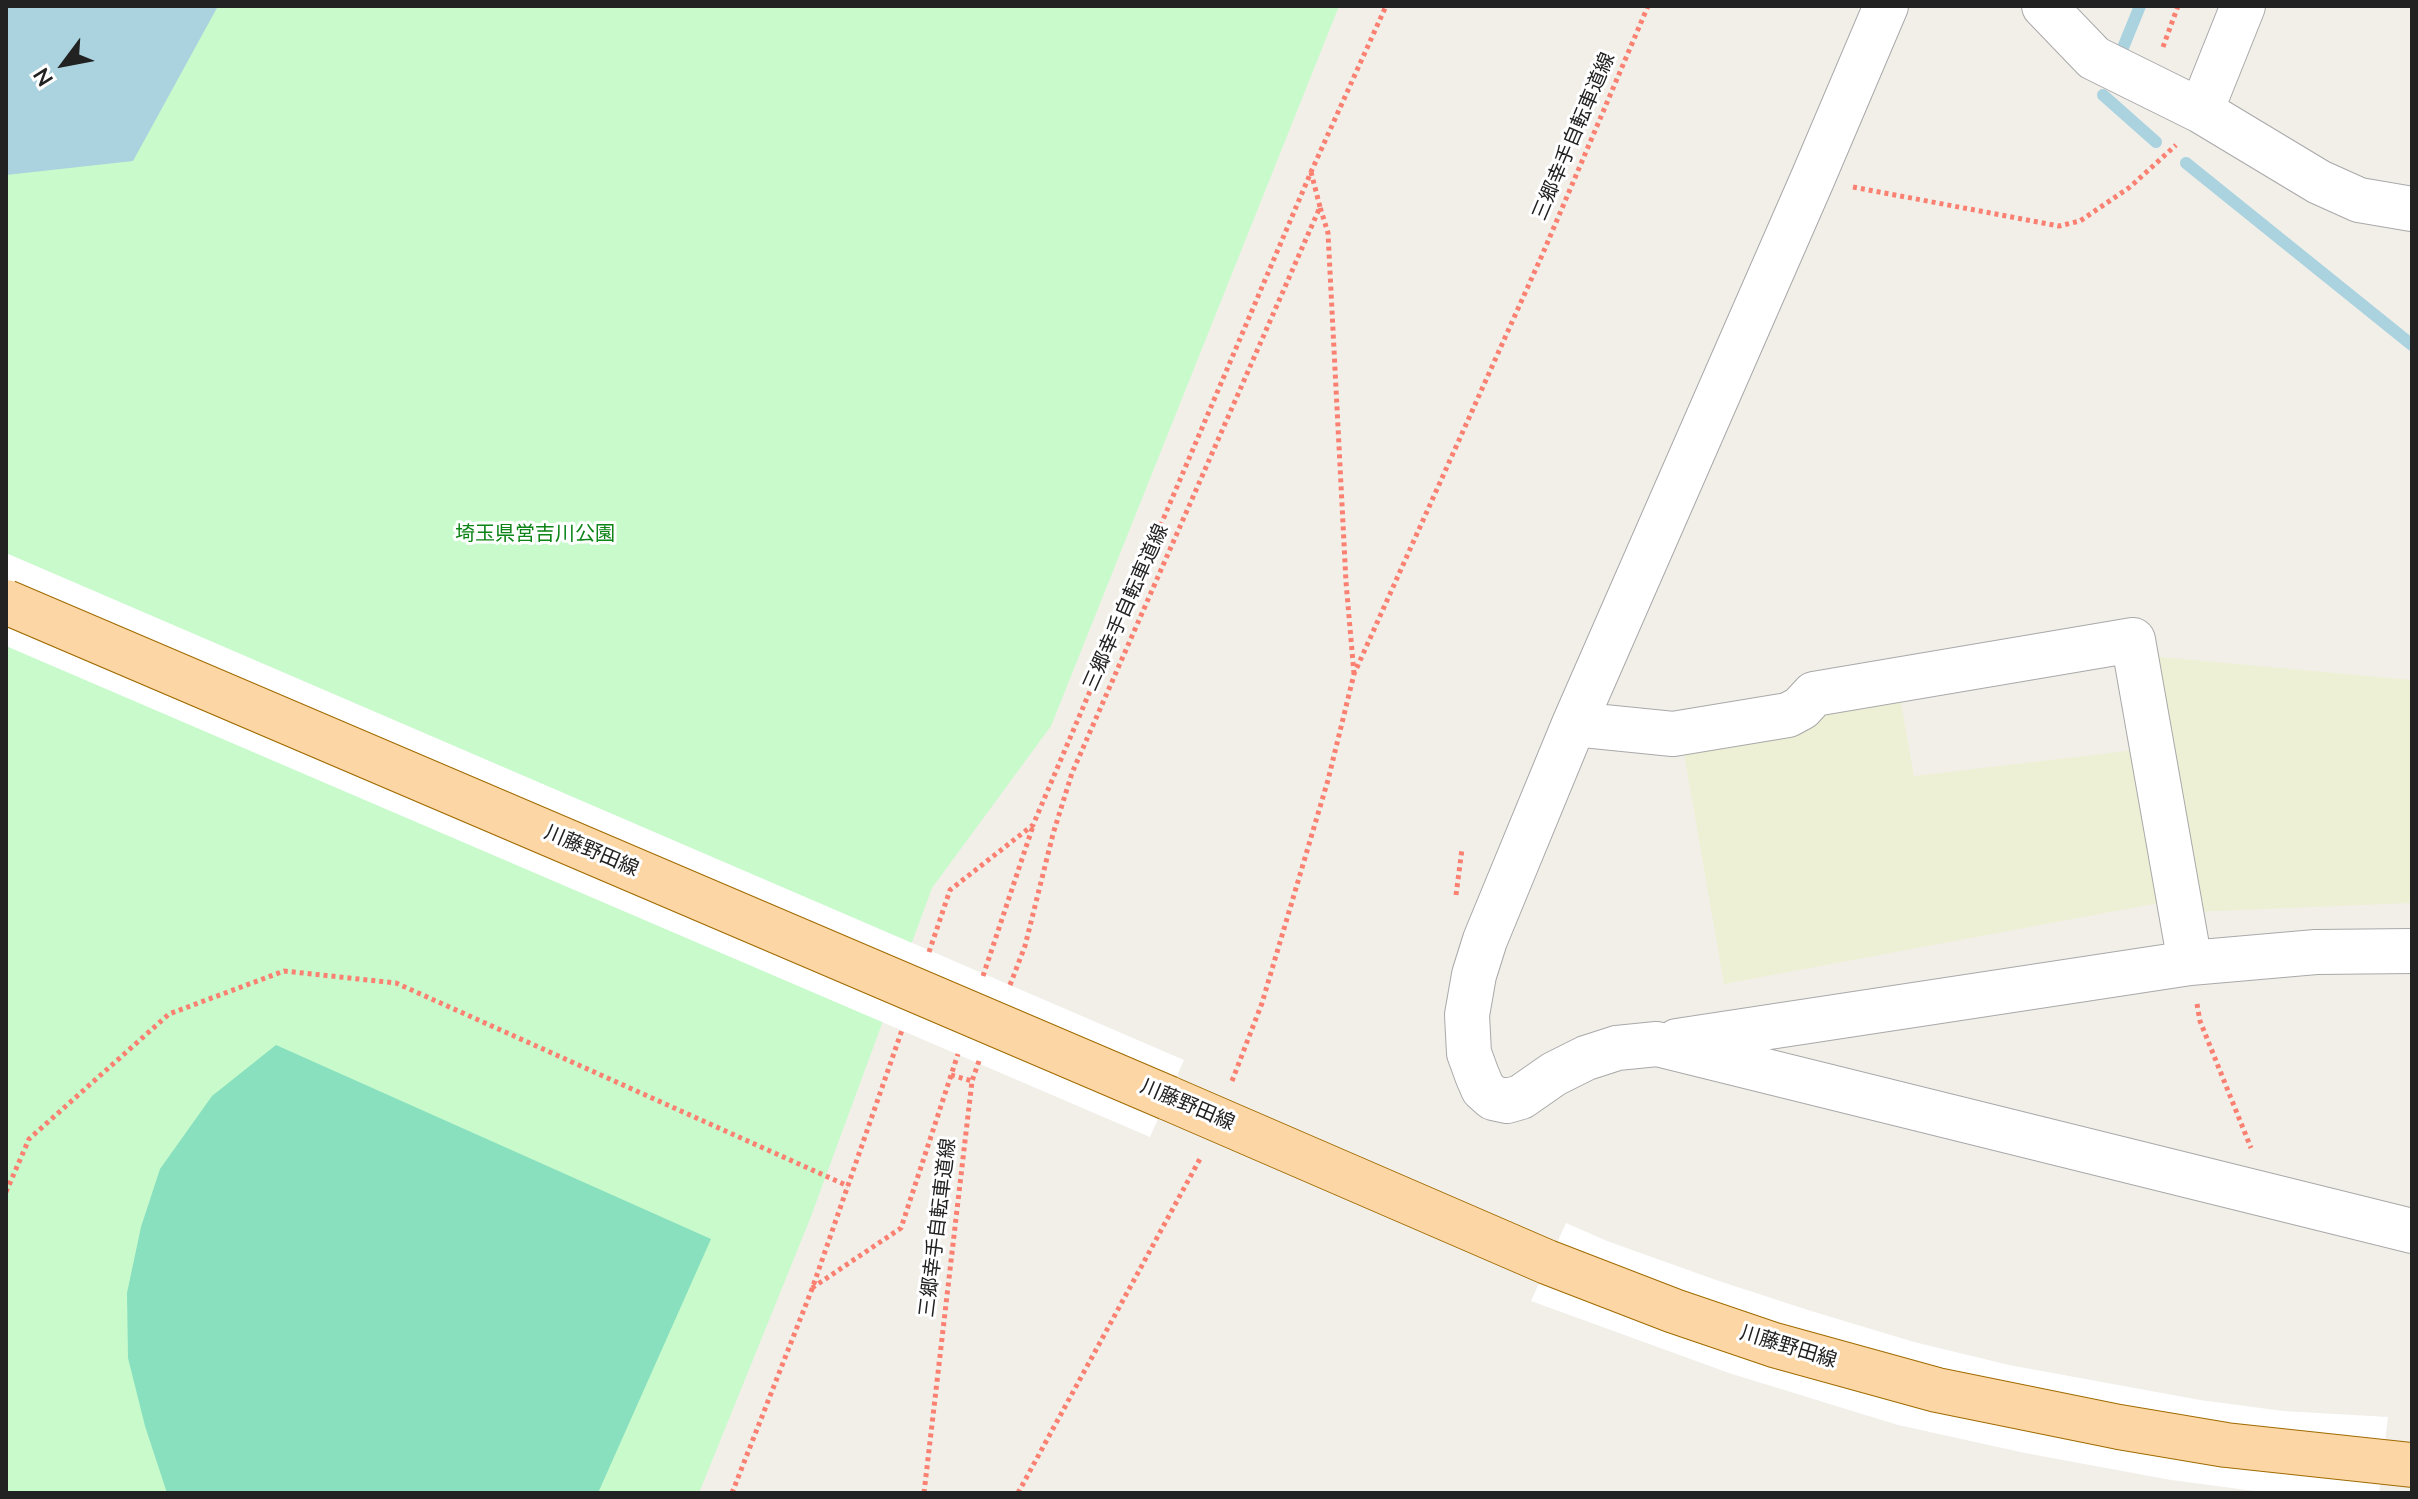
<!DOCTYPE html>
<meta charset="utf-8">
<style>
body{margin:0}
#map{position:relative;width:2418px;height:1499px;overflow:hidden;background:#f2efe9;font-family:"Nunito Sans",sans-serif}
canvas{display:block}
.frame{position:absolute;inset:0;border:8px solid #222;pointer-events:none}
.north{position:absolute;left:24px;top:24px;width:80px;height:80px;-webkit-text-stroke:6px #fff;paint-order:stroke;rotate:238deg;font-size:22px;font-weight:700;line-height:32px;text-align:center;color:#222}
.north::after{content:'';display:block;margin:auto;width:28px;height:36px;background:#222;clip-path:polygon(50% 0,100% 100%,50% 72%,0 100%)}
</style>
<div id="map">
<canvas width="2418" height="1499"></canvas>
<div class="frame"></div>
<div class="north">N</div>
</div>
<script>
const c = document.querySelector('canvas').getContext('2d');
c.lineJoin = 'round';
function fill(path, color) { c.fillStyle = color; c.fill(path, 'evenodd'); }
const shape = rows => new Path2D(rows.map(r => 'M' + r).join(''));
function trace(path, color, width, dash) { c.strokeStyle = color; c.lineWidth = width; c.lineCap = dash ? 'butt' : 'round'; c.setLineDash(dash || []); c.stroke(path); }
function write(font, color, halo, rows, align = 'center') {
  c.font = font + ' "Nunito Sans","Noto Sans JP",sans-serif'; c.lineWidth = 6; c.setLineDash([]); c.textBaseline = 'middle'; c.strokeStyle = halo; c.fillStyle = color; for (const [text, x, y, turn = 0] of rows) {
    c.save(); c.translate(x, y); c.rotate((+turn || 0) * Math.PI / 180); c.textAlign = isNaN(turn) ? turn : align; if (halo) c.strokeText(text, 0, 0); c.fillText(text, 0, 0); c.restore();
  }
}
const farmland = shape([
 [2150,656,2412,680,2412,903,2193,912],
 [1899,692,1914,776,2135,750,2159,903,1724,984,1683,748,1824,705]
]);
const park = shape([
 [6,6,1339,6,1051,726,932,888,810,1219,699,1493,6,1493]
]);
const pitch = shape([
 [276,1045,711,1239,598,1493,167,1493,145,1426,128,1358,127,1293,141,1227,160,1169,212,1096]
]);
const water = shape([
 [6,6,218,6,133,161,6,175]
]);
const pier = shape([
 [6,553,1184,1060,1150,1137,6,646],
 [1566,1223,1607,1241,1716,1280,1811,1311,1914,1342,2009,1365,2200,1400,2283,1411,2388,1417,2379,1493,2270,1493,2171,1480,2025,1453,1898,1425,1729,1373,1531,1301]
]);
const stream = shape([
 [2120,55,2140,6],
 [2103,95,2156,142],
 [2186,163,2412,345]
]);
const path = shape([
 [2163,47,2178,6],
 [1311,172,1320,207],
 [1853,187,2059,226,2080,221,2130,187,2176,145],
 [1456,895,1462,849],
 [929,952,950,890,1033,825,1311,172,1386,6],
 [983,976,1033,826],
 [1010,985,1025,946,1053,834,1072,773,1320,207,1328,233,1346,582,1354,674],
 [2197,1004,2200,1021,2251,1148],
 [951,1075,972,1081],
 [1232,1081,1262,1003,1328,780,1354,674,1543,253,1648,6],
 [6,1192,29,1139,169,1014,284,971,396,983,848,1186],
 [812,1288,901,1228,958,1054],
 [732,1493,812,1289,902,1030],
 [924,1493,972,1081,979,1061],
 [1018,1493,1201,1157]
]);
const minor = shape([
 [1886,6,1812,180,1574,724,1485,940,1474,975,1467,1015,1469,1053,1477,1075,1483,1089,1493,1098,1507,1101,1521,1097,1554,1074,1586,1058,1617,1048,1657,1044,2412,1231],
 [2044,6,2094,58,2201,111,2319,182,2359,200,2412,209],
 [2201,111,2243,6],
 [1574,724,1673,734,1788,715,1801,708,1814,694,2133,640,2190,963],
 [1677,1041,2190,963,2316,952,2412,951]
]);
const major = shape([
 [1168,1098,1547,1262,1674,1311,1774,1345,1937,1390,2119,1427,2226,1445,2412,1465]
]);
const majorBridge = shape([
 [6,602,1168,1098]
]);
const streetNames = [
 ["三郷幸手自転車道線",1575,137,-67],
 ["三郷幸手自転車道線",1127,608,-66],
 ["川藤野田線",591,852,23],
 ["川藤野田線",1187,1106,23],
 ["三郷幸手自転車道線",939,1228,-83],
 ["川藤野田線",1788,1348,17]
];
const parkNames = [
 ["埼玉県営吉川公園",535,535]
];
fill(farmland, '#eef0d5');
fill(park, '#c8facc');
fill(pitch, '#88e0be');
fill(water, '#aad3df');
fill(pier, '#fff');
trace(stream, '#aad3df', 12);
trace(minor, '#a9a9a9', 46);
trace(major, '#a06b00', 46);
trace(path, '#fa8072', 5, [4, 4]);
trace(minor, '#fff', 44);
trace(major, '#fcd6a4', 44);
trace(majorBridge, '#a06b00', 46, []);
trace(majorBridge, '#fcd6a4', 44);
write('20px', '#222', '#fff', streetNames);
write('20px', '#0c8416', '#fff', parkNames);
</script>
